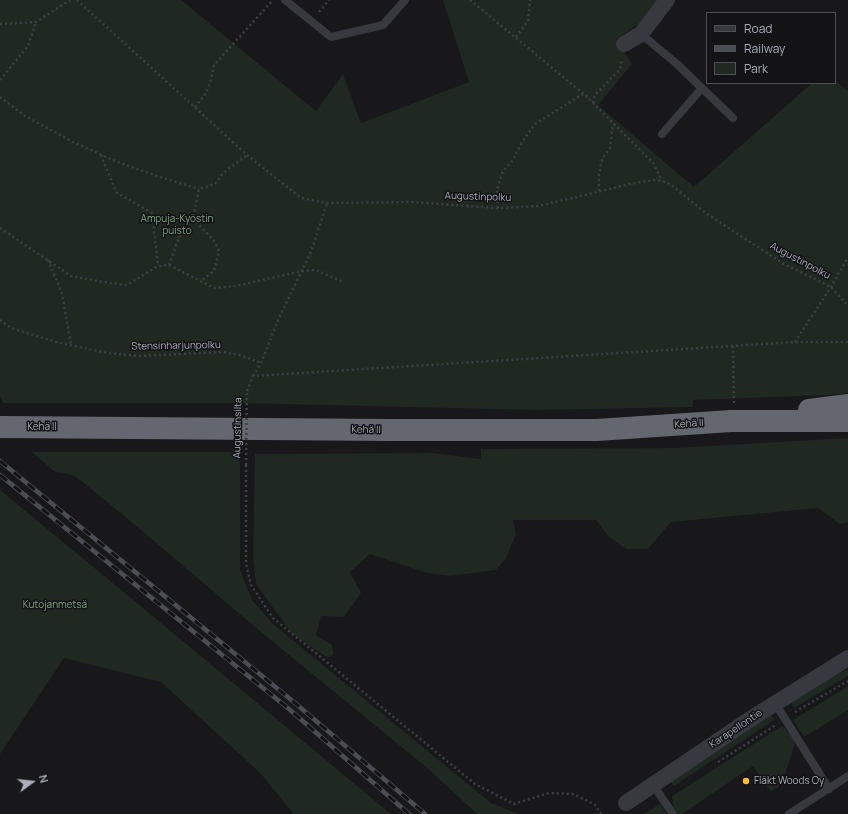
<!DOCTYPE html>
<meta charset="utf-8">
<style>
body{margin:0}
#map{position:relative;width:848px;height:814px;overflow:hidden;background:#18171a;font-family:Manrope,sans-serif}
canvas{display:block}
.legend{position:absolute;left:706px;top:12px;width:130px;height:72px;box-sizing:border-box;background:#131215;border:1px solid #4f5057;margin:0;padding:5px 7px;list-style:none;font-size:12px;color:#a9aeba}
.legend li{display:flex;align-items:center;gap:8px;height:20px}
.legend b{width:20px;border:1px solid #4f5057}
.north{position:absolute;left:12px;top:762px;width:40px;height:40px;-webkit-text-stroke:3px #131215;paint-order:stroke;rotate:75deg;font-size:11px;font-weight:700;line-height:16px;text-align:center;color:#a9aeba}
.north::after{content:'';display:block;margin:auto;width:14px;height:18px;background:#a9aeba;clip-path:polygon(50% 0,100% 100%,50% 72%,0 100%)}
</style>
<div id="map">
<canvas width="848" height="814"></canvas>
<ul class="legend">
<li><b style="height:5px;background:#38393f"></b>Road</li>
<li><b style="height:5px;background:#4b4d54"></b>Railway</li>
<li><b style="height:11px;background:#1f2821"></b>Park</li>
</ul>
<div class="north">N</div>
</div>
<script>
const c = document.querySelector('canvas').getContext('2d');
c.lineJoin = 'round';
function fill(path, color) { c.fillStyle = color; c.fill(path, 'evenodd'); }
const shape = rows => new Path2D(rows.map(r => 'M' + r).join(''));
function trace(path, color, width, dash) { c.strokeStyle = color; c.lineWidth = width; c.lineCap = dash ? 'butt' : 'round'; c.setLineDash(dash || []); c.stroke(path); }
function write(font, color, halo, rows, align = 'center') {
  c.font = font + ' Manrope,sans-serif'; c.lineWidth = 3; c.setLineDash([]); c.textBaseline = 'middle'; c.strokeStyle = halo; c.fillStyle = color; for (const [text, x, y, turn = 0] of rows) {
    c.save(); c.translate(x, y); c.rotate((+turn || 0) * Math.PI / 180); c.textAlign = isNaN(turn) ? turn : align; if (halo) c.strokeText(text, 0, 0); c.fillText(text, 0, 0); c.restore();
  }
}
const green = shape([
 [0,0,181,0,316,111,343,74,361,123,469,82,443,0,658,0,640,23,616,39,632,64,598,105,694,187,812,83,835,83,835,81,848,91,848,393,828,395,693,400,693,407,537,410,238,403,3,403,0,396],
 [848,438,848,522,840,524,818,508,671,522,648,549,626,549,609,537,596,520,513,520,516,534,506,558,496,570,450,576,427,573,370,554,350,572,361,593,344,617,321,616,316,635,332,645,334,654,328,658,292,634,256,584,253,557,255,454,432,453,481,459,481,449,674,448],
 [32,452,239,452,240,464,240,570,252,600,272,623,491,803,519,814,477,814,426,767,261,632,128,519,75,476,54,471],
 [0,490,114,584,391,814,294,814,260,773,161,682,64,658,0,754],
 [848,669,848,676,794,708,790,701,834,675],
 [848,686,848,710,804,737,793,720],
 [771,715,774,719,771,722,674,786,671,782],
 [782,726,793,737,795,743,788,766,781,784,777,788,770,791,753,766,682,814,679,814,676,811,673,806,672,796],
 [660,804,667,814,644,814]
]);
const path = shape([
 [77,0,247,155,301,198,327,203,411,202,498,208,539,206,630,184,654,180,662,181,670,184,707,214,784,264,831,287,848,306],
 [470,0,586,96,653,163,662,181],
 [319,12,329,0],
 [0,24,36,22,70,0],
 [516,37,528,21,530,0],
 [0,80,28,46,36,22],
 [0,97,25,116,73,142,115,161,163,178,199,189],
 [593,103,595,95,620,69,622,59],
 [195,107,206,93,211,80,214,65,273,0],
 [101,155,116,192,152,213,158,266],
 [599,191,599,174,602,159,610,148,613,124],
 [498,208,497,189,503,171,513,160,522,142,535,124,583,94],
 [193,218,214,241,219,251,214,271,201,281],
 [0,228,71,276,109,283,127,285,158,266,169,265,214,288,236,286,302,271,316,270,343,282],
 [48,260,62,293,71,345],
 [169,265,180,235,193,218,199,189,215,184,223,173,247,155],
 [0,320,11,328,56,342,107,353,139,356,222,352,240,355,261,363],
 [795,342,831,287,848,257],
 [733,346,734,403],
 [253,376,261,363,279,318,311,252,327,203],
 [247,391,253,376,795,342,848,342],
 [246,465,246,564,251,585,273,618,475,784,514,804,549,793,574,794,595,805,601,814],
 [795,712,848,681],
 [718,762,776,725]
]);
const lane = shape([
 [285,0,331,37,383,25,405,0],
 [641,34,677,64,733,118],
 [662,134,702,88],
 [775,703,829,789],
 [653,785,673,814],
 [789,814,848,776]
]);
const street = shape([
 [624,44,641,34,667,0],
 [626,803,752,718,848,658]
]);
const highway = shape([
 [809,410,848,405],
 [0,427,391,430,597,430,731,421,848,421]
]);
const rail = shape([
 [0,461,295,703,425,814],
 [0,475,289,709,409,814]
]);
const pathBridge = shape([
 [246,465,247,391]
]);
const markers = [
 [746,781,4,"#fbbc2e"]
];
const streetNames = [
 ["Augustinpolku",478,197,2],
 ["Augustinpolku",800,261,28],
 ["Stensinharjunpolku",176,346,-1],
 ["Kehä II",689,424,-4],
 ["Kehä II",42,427],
 ["Augustinsilta",238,428,-89],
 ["Kehä II",366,430,1],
 ["Karapellontie",736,729,-34]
];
const parkNames = [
 ["Ampuja-Kyöstin",177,219],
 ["puisto",177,231],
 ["Kutojanmetsä",55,605]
];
const poiNames = [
 ["Fläkt Woods Oy",754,781]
];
fill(green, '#1f2821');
trace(path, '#3e4046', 2.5, [2, 3]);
trace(lane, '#38393f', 8);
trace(street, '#38393f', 16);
trace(highway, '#646770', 22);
trace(rail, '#4b4d54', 4.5);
trace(rail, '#131215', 3, [9]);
trace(pathBridge, '#3e4046', 2.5, [2, 3]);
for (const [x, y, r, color] of markers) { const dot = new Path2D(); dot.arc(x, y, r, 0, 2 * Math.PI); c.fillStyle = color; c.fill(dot); trace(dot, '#131215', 1.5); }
write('10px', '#a9aeba', '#131215', streetNames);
write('10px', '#7fa683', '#131215', parkNames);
write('10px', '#a9aeba', '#131215', poiNames, 'left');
</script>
